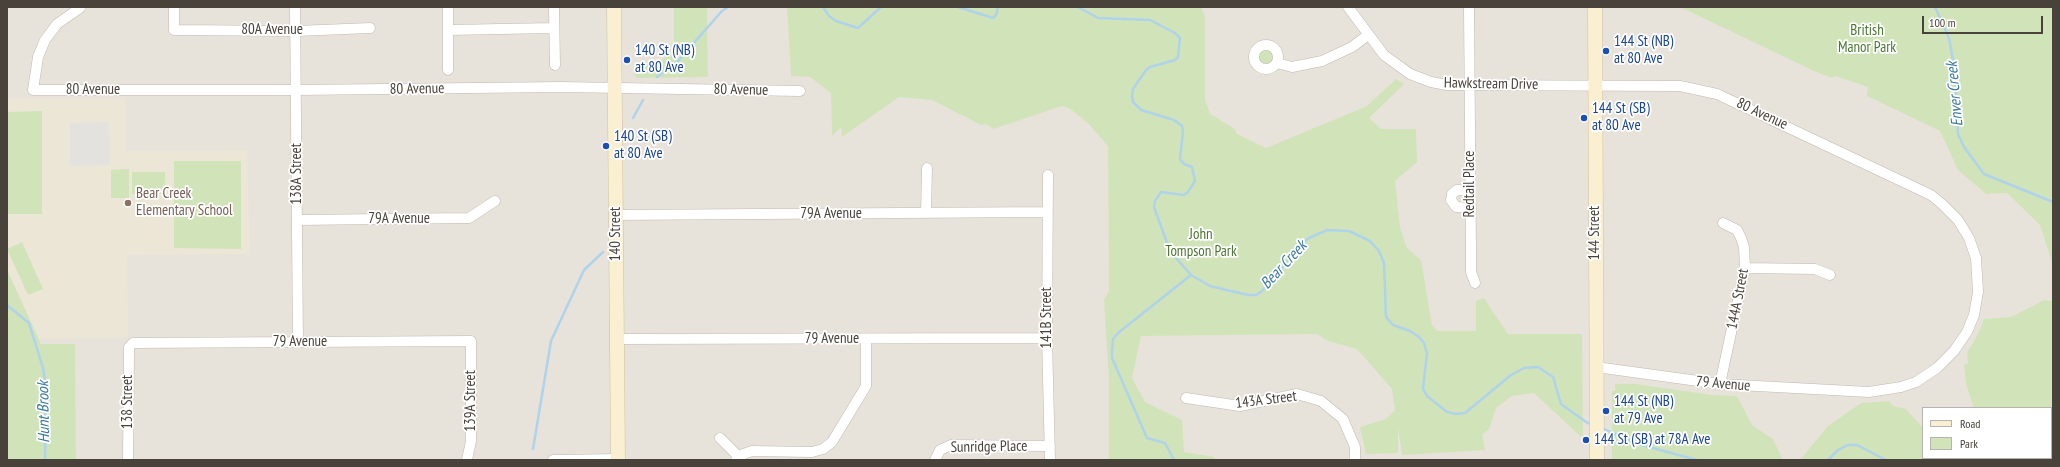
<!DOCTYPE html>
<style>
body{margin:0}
#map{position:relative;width:2060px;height:467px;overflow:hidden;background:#f4f1ec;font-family:"PT Sans Narrow",sans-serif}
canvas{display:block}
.frame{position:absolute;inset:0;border:8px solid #48423a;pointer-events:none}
.legend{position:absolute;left:1922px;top:407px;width:130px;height:52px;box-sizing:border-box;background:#fff;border:1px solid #b6b3b0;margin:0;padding:5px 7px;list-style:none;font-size:12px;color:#48423a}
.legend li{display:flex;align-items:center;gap:8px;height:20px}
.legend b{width:20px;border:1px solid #b6b3b0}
.scale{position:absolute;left:1922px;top:16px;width:121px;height:18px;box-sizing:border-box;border:2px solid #48423a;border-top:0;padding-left:5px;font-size:12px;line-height:14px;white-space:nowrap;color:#48423a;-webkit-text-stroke:3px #fff;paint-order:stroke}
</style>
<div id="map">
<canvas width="2060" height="467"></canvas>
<div class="frame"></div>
<ul class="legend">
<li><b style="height:5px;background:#faefd0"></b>Road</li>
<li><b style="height:11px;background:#d1e4b9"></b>Park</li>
</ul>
<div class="scale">100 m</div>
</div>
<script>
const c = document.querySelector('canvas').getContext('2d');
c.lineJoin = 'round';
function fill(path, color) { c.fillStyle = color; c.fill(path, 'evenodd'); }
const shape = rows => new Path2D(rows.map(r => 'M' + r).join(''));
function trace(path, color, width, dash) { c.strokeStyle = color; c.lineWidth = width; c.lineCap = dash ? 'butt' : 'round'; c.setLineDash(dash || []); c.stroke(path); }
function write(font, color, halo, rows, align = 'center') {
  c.font = font + ' "PT Sans Narrow",sans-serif'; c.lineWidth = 3.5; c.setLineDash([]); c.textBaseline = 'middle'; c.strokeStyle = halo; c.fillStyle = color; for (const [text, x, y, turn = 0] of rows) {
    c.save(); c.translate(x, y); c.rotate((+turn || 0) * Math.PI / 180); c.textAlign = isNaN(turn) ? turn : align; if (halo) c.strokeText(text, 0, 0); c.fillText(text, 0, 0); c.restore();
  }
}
const residential = shape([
 [7,7,2053,7,2053,460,7,460],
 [1923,408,2051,408,2051,458,1923,458]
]);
const education = shape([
 [7,99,125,99,126,151,247,150,250,254,127,255,128,338,39,339,7,270]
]);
const green = shape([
 [674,7,707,7,708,77,637,78,634,74,634,64,654,64,662,60,674,49],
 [787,7,1201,7,1205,17,1205,99,1210,114,1235,129,1237,134,1266,148,1367,106,1396,79,1404,84,1369,118,1381,129,1416,129,1417,162,1395,181,1400,227,1407,248,1421,260,1432,325,1437,331,1476,331,1476,301,1484,298,1508,334,1582,334,1583,436,1580,436,1534,393,1512,396,1496,408,1489,429,1482,435,1485,450,1402,455,1398,427,1398,453,1366,454,1360,427,1386,419,1395,410,1392,389,1357,349,1328,341,1317,334,1141,336,1132,378,1145,402,1182,420,1184,452,1215,457,1214,460,1109,460,1109,379,1104,300,1109,291,1108,146,1087,122,1069,108,1062,106,994,129,986,124,981,125,932,100,899,97,842,137,841,127,832,136,831,93,810,77,791,76],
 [1680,7,2053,7,2053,265,2040,225,2007,193,1986,194,1958,170,1940,131,1867,96,1868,87,1835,76,1832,78,1816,72],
 '1257 57a8 8 0 1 1 16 0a8 8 0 1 1-16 0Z',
 [42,111,42,214,7,214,7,112],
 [174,161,241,161,241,249,174,248],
 [129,169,129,198,111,198,111,170],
 [132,172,165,172,165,194,132,194],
 [22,242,43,289,28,295,7,249],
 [7,270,41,344,75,344,76,460,7,460],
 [2044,300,2053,301,2053,460,1800,460,1828,426,1861,403,1889,401,1893,406,1906,409,1923,428,1923,458,2051,458,2051,408,1974,408,1966,384,1964,365,1968,363,1967,353,1978,334,1984,319,2011,317],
 [1615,384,1636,384,1712,395,1737,396,1752,425,1773,439,1783,460,1612,460,1612,391,1615,391]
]);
const parking = shape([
 [109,122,110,165,70,166,70,123]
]);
const stream = shape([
 [823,7,829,16,836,21,858,28,881,7],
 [958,7,993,18,996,15,998,7],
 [1078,7,1098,18,1150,20,1175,33,1180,38,1178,57,1175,60,1150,67,1146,70,1133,89,1132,96,1133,102,1141,110,1174,120,1182,126,1183,132,1180,159,1184,164,1192,167,1195,181,1188,192,1184,195,1161,192,1155,201,1154,207,1170,251,1191,275,1210,286,1248,295,1256,295,1262,291,1307,239,1327,230,1349,231,1370,241,1379,251,1384,263,1386,317,1393,325,1410,331,1419,337,1424,343,1427,353,1423,389,1427,396,1447,412,1456,414,1465,413,1511,375,1524,368,1538,367,1553,377,1561,404,1586,422,1593,425],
 [1935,7,1949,38,1955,72,1958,134,1964,147,1984,174,2053,202],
 [657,77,677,62,722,11,728,7],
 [633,118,643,100],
 [7,305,29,323,43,368,46,386,45,460],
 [1601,428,1638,444,1697,460],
 [533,449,551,341,584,270,603,252],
 [1174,460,1165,443,1147,438,1112,358,1112,351,1113,339,1118,333,1191,275],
 [1828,460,1838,450,1848,445,1857,445,1886,460]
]);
const street = shape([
 [174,7,174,30,296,31,370,28],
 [295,7,298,342],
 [448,7,448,70],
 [554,7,555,65],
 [1348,7,1384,55,1410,74,1431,82,1447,85,1680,86,1717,94,1931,195,1942,204,1958,220,1969,238,1976,258,1978,292,1974,315,1967,332,1954,351,1937,368,1916,382,1901,387,1869,392,1720,384,1596,367],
 [1469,7,1471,251,1471,272,1475,283],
 [80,8,57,24,45,40,38,57,33,90,297,90,561,87,800,91],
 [448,30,554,28],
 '1254 57a12 12 0 1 1 24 0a12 12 0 1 1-24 0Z',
 [1277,63,1292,67,1322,61,1352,47,1368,35],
 [1048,175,1047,338,1050,460],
 [1470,190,1457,190,1452,194,1451,200,1456,207,1471,208],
 [926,213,927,168],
 [616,215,1047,212],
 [297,220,469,218,495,201],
 [1745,268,1815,269,1830,275],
 [617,339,1047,338],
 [1720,384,1745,268,1744,247,1741,238,1737,230,1723,223],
 [1186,398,1240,406,1297,394,1321,401,1343,419,1355,447,1355,460],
 [720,438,738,456],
 [128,460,129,351,129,347,133,343,471,341,471,441,467,460],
 [553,460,618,459],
 [736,460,738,456,752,451,812,452,823,449,832,442,866,386,866,339],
 [935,460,940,450,951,445,1050,446]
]);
const secondary = shape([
 [614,7,618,460],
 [1595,7,1597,460]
]);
const markers = [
 [1606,51,4,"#1a4fb4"],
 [627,60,4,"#1a4fb4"],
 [1584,118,4,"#1a4fb4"],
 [606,146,4,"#1a4fb4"],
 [128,203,4,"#8d6e63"],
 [1606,411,4,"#1a4fb4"],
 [1586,440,4,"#1a4fb4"]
];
const streetNames = [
 ["80A Avenue",272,30],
 ["Hawkstream Drive",1491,84,1],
 ["80 Avenue",417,89,-1],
 ["80 Avenue",93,90],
 ["80 Avenue",741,90,1],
 ["80 Avenue",1762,114,25],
 ["138A Street",297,174,-90],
 ["Redtail Place",1470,184,-90],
 ["79A Avenue",831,214],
 ["79A Avenue",399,219],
 ["144 Street",1595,233,-90],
 ["140 Street",616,234,-90],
 ["144A Street",1738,299,-79],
 ["141B Street",1047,318,-90],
 ["79 Avenue",832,339],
 ["79 Avenue",300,342],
 ["79 Avenue",1723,384,5],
 ["143A Street",1266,400,-7],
 ["139A Street",471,401,-90],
 ["138 Street",128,402,-90],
 ["Sunridge Place",989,447,-1]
];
const parkNames = [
 ["British",1867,31],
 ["Manor Park",1867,48],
 ["John",1201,235],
 ["Tompson Park",1201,252]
];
const transitNames = [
 ["144 St (NB)",1614,42],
 ["at 80 Ave",1614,59],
 ["140 St (NB)",635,51],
 ["at 80 Ave",635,68],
 ["144 St (SB)",1592,109],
 ["at 80 Ave",1592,126],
 ["140 St (SB)",614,137],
 ["at 80 Ave",614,154],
 ["144 St (NB)",1614,402],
 ["at 79 Ave",1614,419],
 ["144 St (SB) at 78A Ave",1594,440]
];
const educationNames = [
 ["Bear Creek",136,194],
 ["Elementary School",136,211]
];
const waterNames = [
 ["Enver Creek",1955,94,-95],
 ["Bear Creek",1284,265,-47],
 ["Hunt Brook",44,412,-91]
];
fill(residential, '#e8e3da');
fill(education, '#ece6d7');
fill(green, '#d1e4b9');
fill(parking, '#e3e2df');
trace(stream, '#aed3eb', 2.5);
trace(street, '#bfb9af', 11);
trace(secondary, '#cfc29f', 15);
trace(street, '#fff', 10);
trace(secondary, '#faefd0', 14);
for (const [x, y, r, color] of markers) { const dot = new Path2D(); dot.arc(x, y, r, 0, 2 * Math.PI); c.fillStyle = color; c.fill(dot); trace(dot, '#fff', 1.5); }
write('15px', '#48423a', '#fff', streetNames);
write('15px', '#4c7532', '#fff', parkNames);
write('15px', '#164399', '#fff', transitNames, 'left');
write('15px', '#785e54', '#fff', educationNames, 'left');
write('italic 16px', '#3a79a3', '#fff', waterNames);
</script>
